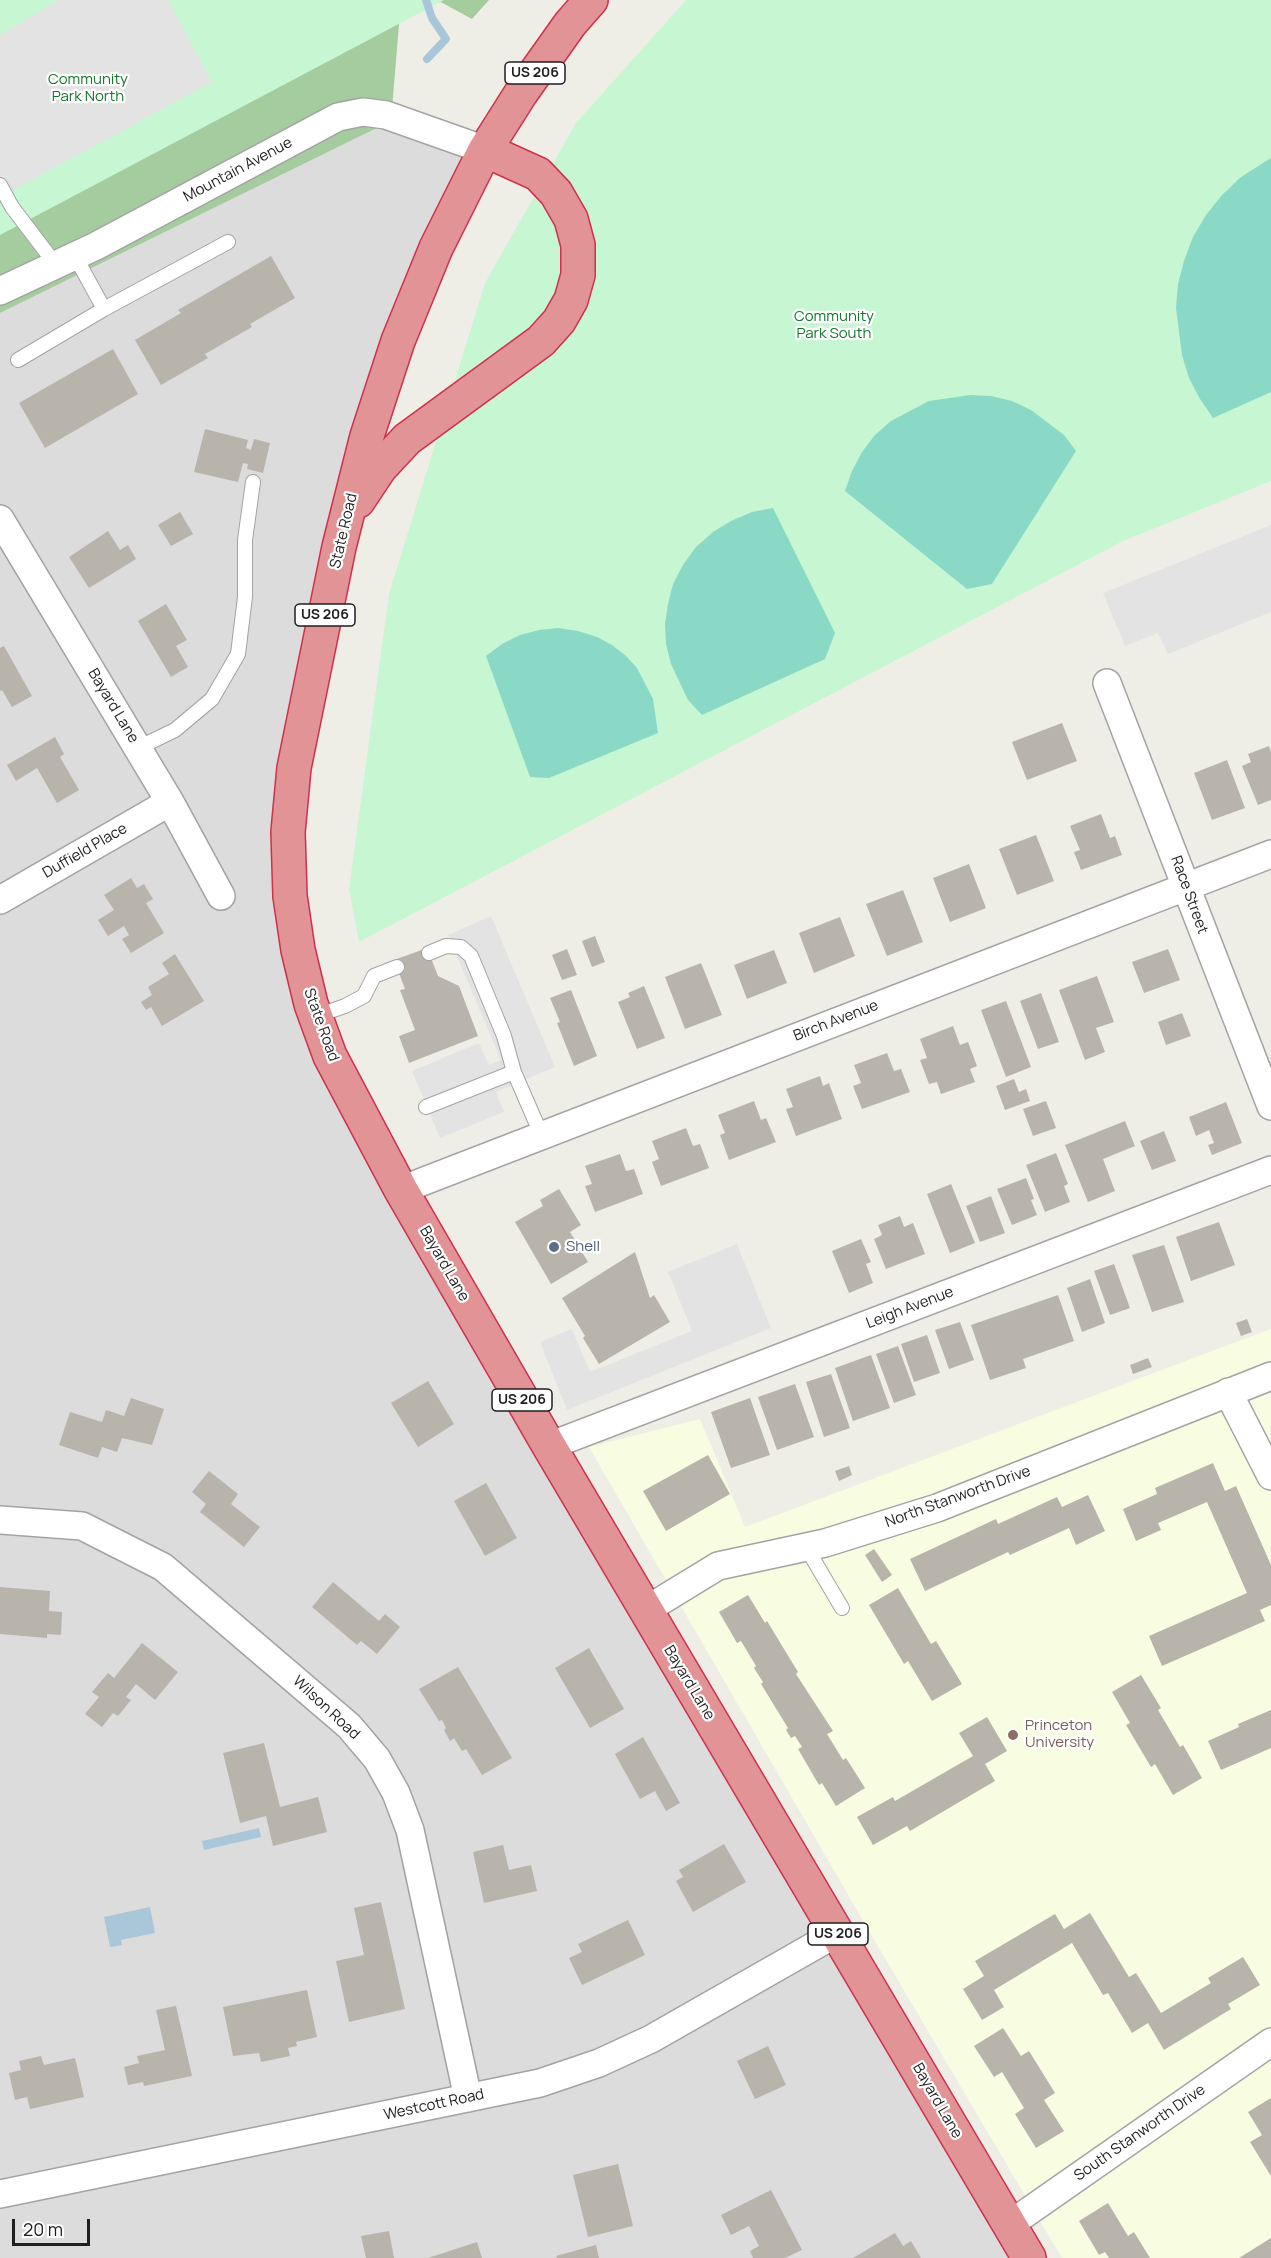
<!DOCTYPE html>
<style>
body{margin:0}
#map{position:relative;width:1271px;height:2258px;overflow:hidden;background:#efeee6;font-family:Manrope,sans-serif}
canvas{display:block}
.scale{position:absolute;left:12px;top:2219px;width:78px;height:27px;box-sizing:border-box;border:3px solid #1f1f1f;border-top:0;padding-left:8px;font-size:18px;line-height:21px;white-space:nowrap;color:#1f1f1f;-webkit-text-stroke:4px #fff;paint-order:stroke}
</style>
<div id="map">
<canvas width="1271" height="2258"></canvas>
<div class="scale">20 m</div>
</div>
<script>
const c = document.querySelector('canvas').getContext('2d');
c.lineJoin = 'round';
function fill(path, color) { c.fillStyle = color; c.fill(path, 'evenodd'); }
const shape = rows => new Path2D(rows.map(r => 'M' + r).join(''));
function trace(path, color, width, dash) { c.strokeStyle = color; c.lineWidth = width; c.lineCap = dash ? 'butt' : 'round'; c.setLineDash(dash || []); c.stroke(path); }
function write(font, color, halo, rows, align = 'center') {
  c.font = font + ' Manrope,sans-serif'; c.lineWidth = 4.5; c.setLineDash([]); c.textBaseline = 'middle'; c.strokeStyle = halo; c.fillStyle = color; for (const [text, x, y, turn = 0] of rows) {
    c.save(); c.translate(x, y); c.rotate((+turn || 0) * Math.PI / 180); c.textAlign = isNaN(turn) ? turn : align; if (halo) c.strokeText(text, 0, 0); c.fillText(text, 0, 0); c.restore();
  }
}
const residential = shape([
 [391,121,485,150,398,341,294,768,311,1004,1027,2258,0,2258,0,313]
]);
const education = shape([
 [1271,1329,1271,2258,1062,2258,876,1943,589,1447,700,1419,745,1527]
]);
const forest = shape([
 [0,0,401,0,391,121,0,313],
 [437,0,489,0,472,19]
]);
const park = shape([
 [0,0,444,0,0,235],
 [686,0,1271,0,1271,481,1123,541,359,942,349,889,389,594,485,283,576,123]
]);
const pitch = shape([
 [1271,158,1271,392,1213,418,1200,399,1189,378,1182,355,1176,308,1178,284,1184,261,1193,237,1206,215,1222,195,1241,177],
 [970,395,991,396,1012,401,1031,410,1064,435,1076,451,992,584,967,589,845,491,852,471,862,452,875,435,891,421,929,401],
 [773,508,835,633,825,659,702,715,688,700,671,664,666,644,665,624,668,604,673,584,683,565,696,547,713,532,731,521,752,512],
 [558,628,578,631,597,637,612,645,626,656,637,668,653,699,658,733,549,778,530,777,486,656,502,644,520,635,539,630]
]);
const parking = shape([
 [59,0,168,0,212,82,0,197,0,35],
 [1271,525,1271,612,1168,654,1158,633,1125,646,1103,593],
 [491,916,555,1067,496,1092,504,1112,440,1138,412,1071,479,1043,489,1065,501,1060,448,935],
 [737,1244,771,1328,567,1410,540,1342,572,1329,590,1372,692,1331,668,1272]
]);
const water = shape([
 [259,1828,261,1837,204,1850,202,1841],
 [150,1907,155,1933,121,1940,122,1945,110,1947,104,1917]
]);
const stream = shape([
 [426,0,432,18,446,39,427,59]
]);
const building = shape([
 [271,256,295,298,250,324,252,327,205,354,208,358,161,385,135,340,181,313,178,310],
 [113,349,138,394,45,448,19,403],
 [205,429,248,440,246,448,251,450,254,439,270,443,263,473,247,469,248,464,243,463,238,482,194,472],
 [180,512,193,534,171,546,158,525],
 [108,531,120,550,128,545,136,559,89,588,69,557],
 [166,604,187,640,176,646,188,667,171,677,138,621],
 [4,646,32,696,12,707,2,690,0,691,0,648],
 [1062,723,1077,761,1027,780,1012,742],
 [55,737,64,754,60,757,79,790,57,803,37,768,16,781,7,765],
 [1269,746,1271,752,1271,800,1258,805,1242,766,1251,762,1248,754],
 [1227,760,1245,808,1212,820,1194,773],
 [1101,814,1110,838,1115,836,1122,855,1081,870,1074,852,1080,850,1070,826],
 [1036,835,1054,881,1017,895,999,849],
 [969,864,986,908,950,922,933,878],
 [131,878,137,888,144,884,153,899,146,903,164,933,131,953,122,939,129,935,124,926,108,936,98,920,114,910,104,895],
 [903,890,923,942,887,956,866,904],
 [840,917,855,956,814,973,799,933],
 [595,936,605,962,592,967,582,941],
 [427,948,438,976,459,986,478,1036,409,1063,399,1036,415,1030,400,990,405,989,394,960],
 [567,949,577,975,562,980,552,955],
 [1168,949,1180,980,1144,993,1132,962],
 [774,950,787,983,747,999,734,965],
 [175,954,204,1001,162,1026,151,1007,146,1010,141,1002,152,995,148,987,169,974,162,963],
 [701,963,722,1015,685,1029,665,977],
 [1097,976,1114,1022,1096,1028,1105,1052,1085,1060,1059,990],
 [644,986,665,1038,637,1049,618,1002,630,997,628,993],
 [571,990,597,1056,574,1066,557,1023,560,1022,550,998],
 [1041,993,1059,1042,1038,1049,1020,1001],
 [1006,1001,1031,1067,1006,1077,981,1010],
 [1182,1013,1191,1036,1166,1045,1158,1022],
 [953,1026,960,1045,968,1042,977,1066,970,1069,975,1082,941,1094,937,1082,929,1084,920,1060,927,1058,920,1039],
 [887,1053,894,1071,901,1069,910,1092,862,1109,853,1086,861,1083,854,1065],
 [820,1076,823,1086,829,1083,842,1119,796,1136,786,1109,793,1107,786,1089],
 [1014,1079,1019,1092,1026,1089,1030,1101,1005,1110,996,1086],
 [754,1101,761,1120,766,1118,776,1142,729,1160,720,1135,725,1133,718,1115],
 [1046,1101,1056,1128,1033,1136,1023,1109],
 [1226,1102,1242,1143,1212,1155,1208,1145,1214,1143,1209,1130,1196,1136,1189,1117],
 [1125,1121,1135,1146,1103,1159,1115,1191,1088,1202,1065,1145],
 [686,1128,693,1146,700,1144,709,1168,661,1186,652,1162,659,1159,652,1141],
 [1164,1131,1176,1161,1152,1170,1140,1141],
 [1056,1153,1068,1184,1064,1186,1070,1202,1045,1212,1026,1165],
 [620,1154,626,1171,634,1169,643,1194,595,1212,585,1186,592,1184,585,1166],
 [1026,1178,1034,1199,1031,1200,1037,1215,1012,1225,997,1189],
 [951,1184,975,1243,950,1253,927,1194],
 [559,1189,581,1225,570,1232,588,1262,551,1284,515,1222,543,1206,540,1200],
 [991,1196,1005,1233,980,1242,966,1206],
 [900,1216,904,1227,913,1223,925,1254,886,1269,874,1239,882,1235,878,1225],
 [1219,1222,1235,1265,1191,1281,1176,1237],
 [861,1239,871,1262,866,1264,873,1283,849,1293,832,1251],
 [1164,1245,1184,1302,1152,1312,1132,1255],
 [635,1252,650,1298,654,1295,670,1322,599,1364,583,1338,585,1336,562,1298],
 [1114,1264,1130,1308,1110,1315,1094,1271],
 [1090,1279,1105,1323,1082,1332,1067,1288],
 [1058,1295,1074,1341,1023,1359,1026,1368,990,1380,971,1325],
 [1247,1319,1252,1332,1241,1336,1236,1323],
 [960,1322,974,1360,949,1369,935,1330],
 [927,1335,940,1373,914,1382,901,1344],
 [898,1346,916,1395,894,1403,876,1354],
 [871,1355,890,1408,853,1421,835,1368],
 [1148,1358,1152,1367,1133,1374,1130,1365],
 [831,1374,850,1428,824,1437,806,1382],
 [428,1381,454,1424,418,1447,391,1403],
 [795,1384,814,1437,777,1450,758,1397],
 [131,1398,164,1409,152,1445,122,1438,117,1452,102,1447,98,1458,59,1445,70,1412,102,1422,106,1410,124,1416],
 [750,1398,770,1455,731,1468,711,1412],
 [708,1455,730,1494,666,1531,643,1491],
 [1213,1463,1225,1491,1236,1486,1271,1565,1271,1605,1260,1610,1265,1621,1162,1666,1149,1636,1247,1593,1207,1502,1158,1523,1161,1530,1136,1541,1123,1509,1157,1494,1155,1488],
 [849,1466,852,1475,839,1481,835,1471],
 [209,1471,238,1494,231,1504,260,1527,244,1547,200,1512,206,1504,192,1492],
 [486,1483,517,1538,485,1556,454,1501],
 [1088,1495,1105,1531,1076,1545,1069,1528,1010,1555,1008,1552,925,1591,910,1559,996,1519,998,1524,1057,1497,1062,1507],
 [874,1549,892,1575,882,1582,865,1555],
 [333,1582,379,1621,385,1614,400,1627,377,1654,361,1641,357,1645,312,1607],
 [0,1587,50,1591,49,1611,62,1612,61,1635,47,1634,47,1638,0,1634],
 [898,1588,931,1644,936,1641,962,1684,932,1701,908,1661,904,1664,869,1605],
 [748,1595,765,1623,767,1621,798,1672,796,1674,833,1731,827,1734,843,1760,846,1758,865,1788,836,1806,822,1783,819,1785,798,1749,802,1747,795,1736,791,1738,786,1730,788,1728,761,1684,763,1682,754,1668,756,1666,741,1641,737,1643,719,1612],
 [142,1643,178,1672,155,1700,136,1684,126,1697,131,1700,118,1716,113,1713,102,1727,85,1714,99,1697,92,1692,108,1673,114,1678],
 [589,1648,624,1709,590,1728,555,1668],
 [458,1667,512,1758,482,1775,466,1749,462,1751,454,1738,450,1741,444,1730,446,1728,442,1720,439,1721,419,1689],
 [1141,1675,1161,1708,1158,1710,1180,1747,1183,1745,1202,1778,1173,1795,1155,1764,1151,1767,1126,1725,1130,1723,1112,1692],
 [1271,1710,1271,1748,1221,1770,1208,1741,1239,1727,1238,1724],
 [987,1717,1007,1751,985,1764,995,1781,910,1831,907,1826,873,1845,857,1817,893,1797,895,1801,973,1756,959,1733],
 [643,1737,680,1803,666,1811,655,1791,640,1799,615,1754],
 [264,1743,280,1807,318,1797,327,1832,273,1846,266,1816,240,1823,223,1753],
 [724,1844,746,1882,693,1912,676,1881,683,1877,679,1870],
 [503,1845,509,1870,531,1865,537,1891,484,1903,473,1852],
 [381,1902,405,2009,349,2022,336,1961,364,1955,354,1908],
 [1090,1913,1129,1977,1136,1973,1161,2013,1211,1983,1208,1978,1243,1957,1260,1985,1228,2004,1231,2009,1164,2050,1148,2023,1132,2033,1108,1993,1103,1995,1072,1943,994,1990,1004,2007,982,2020,963,1989,984,1976,975,1961,1055,1914,1064,1929],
 [628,1920,645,1955,582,1985,569,1958,582,1952,578,1944],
 [307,1990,317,2037,296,2042,297,2046,288,2048,290,2056,261,2062,259,2053,233,2056,223,2007],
 [176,2006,192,2076,144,2086,143,2082,128,2085,124,2067,139,2063,137,2056,165,2050,156,2010],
 [1003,2028,1021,2056,1029,2051,1055,2093,1044,2100,1064,2131,1036,2148,1015,2114,1024,2108,1002,2072,994,2077,974,2046],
 [768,2046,786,2085,755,2099,737,2061],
 [41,2056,44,2065,75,2058,84,2097,30,2109,27,2097,15,2100,9,2073,21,2070,19,2061],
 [1271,2098,1271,2176,1250,2142,1262,2135,1248,2112],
 [618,2164,633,2226,588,2237,573,2175],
 [771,2190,802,2250,785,2258,753,2258,750,2251,759,2246,749,2226,731,2235,721,2215],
 [1108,2203,1128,2236,1134,2232,1150,2258,1109,2258,1105,2252,1099,2255,1079,2221],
 [389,2231,394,2258,366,2258,361,2236],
 [895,2233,903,2246,911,2241,921,2258,853,2258],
 [1271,2238,1271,2258,1239,2258],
 [477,2242,482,2258,428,2258],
 [596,2245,599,2258,557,2258,556,2256]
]);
const lane = shape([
 [0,185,12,207,56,265],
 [75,256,104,309,228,242],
 [18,360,104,309],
 [138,748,175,730,212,699,238,654,245,597,245,540,253,482],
 [429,953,446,946,461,947,471,956,504,1036,514,1072],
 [316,1016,345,1006,364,996,374,976,397,967],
 [426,1107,514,1072,541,1134],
 [806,1547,842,1608]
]);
const street = shape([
 [0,291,96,246,338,117,363,112,386,115,485,150],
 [0,519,170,802,221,896],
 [1107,683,1271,1106],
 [0,900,170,802],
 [401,1190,1271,854],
 [1228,1392,1271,1476],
 [549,1446,1271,1170],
 [0,1520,82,1526,163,1567,349,1726,377,1759,396,1793,410,1830,468,2098],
 [646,1610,718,1566,825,1543,937,1508,1271,1376],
 [0,2194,540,2083,599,2063,651,2039,837,1933],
 [1009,2225,1271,2042]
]);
const highway = shape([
 [591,0,570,24,521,93,485,150,436,248,398,341,367,436,339,547,294,768,288,832,290,896,298,950,311,1004,330,1056,401,1190,549,1446,1029,2258],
 [358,501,380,468,407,439,541,341,559,321,571,300,578,275,578,245,571,219,556,193,538,174,485,150]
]);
const markers = [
 [554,1247,6,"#5c6f8a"],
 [1013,1735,6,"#8d6e63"]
];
const shields = [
 [535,73,60],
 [325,615,60],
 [522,1400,60],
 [838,1934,60]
];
const shieldNames = [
 ["US 206",535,73],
 ["US 206",325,615],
 ["US 206",522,1400],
 ["US 206",838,1934]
];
const parkNames = [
 ["Community",88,80],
 ["Park North",88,97],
 ["Community",834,317],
 ["Park South",834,334]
];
const streetNames = [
 ["Mountain Avenue",238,170,-28],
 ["State Road",344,531,-77],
 ["Bayard Lane",113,706,59],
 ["Duffield Place",85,851,-30],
 ["Race Street",1189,895,70],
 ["Birch Avenue",836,1021,-21],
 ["State Road",321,1025,70],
 ["Bayard Lane",444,1264,60],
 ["Leigh Avenue",910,1308,-21],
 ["North Stanworth Drive",958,1497,-20],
 ["Bayard Lane",689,1683,59],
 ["Wilson Road",326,1708,43],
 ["Bayard Lane",937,2101,60],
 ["Westcott Road",434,2105,-12],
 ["South Stanworth Drive",1140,2133,-35]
];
const serviceNames = [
 ["Shell",566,1247]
];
const educationNames = [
 ["Princeton",1025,1726],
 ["University",1025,1743]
];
fill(residential, '#dddcdc');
fill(education, '#f8fde1');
fill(forest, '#a4cc9e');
fill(park, '#c6f6d2');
fill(pitch, '#8ad9c7');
fill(parking, '#e3e3e3');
fill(water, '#aac7da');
trace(stream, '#aac7da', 8);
fill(building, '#b8b4ac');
trace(lane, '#a3a3a3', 16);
trace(street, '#a3a3a3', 30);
trace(highway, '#cf314d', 36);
trace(lane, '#fff', 14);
trace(street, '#fff', 27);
trace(highway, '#e19395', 33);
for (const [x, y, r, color] of markers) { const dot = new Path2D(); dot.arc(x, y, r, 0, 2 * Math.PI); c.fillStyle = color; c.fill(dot); trace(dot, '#fff', 2); }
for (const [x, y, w] of shields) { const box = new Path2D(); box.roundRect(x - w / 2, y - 11, w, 22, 4.5); c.fillStyle = '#fff'; c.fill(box); trace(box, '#1f1f1f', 1.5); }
write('bold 14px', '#1f1f1f', null, shieldNames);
write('15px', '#13772c', '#fff', parkNames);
write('15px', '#1f1f1f', '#fff', streetNames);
write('15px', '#4e5e75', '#fff', serviceNames, 'left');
write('15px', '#785e54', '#fff', educationNames, 'left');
</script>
